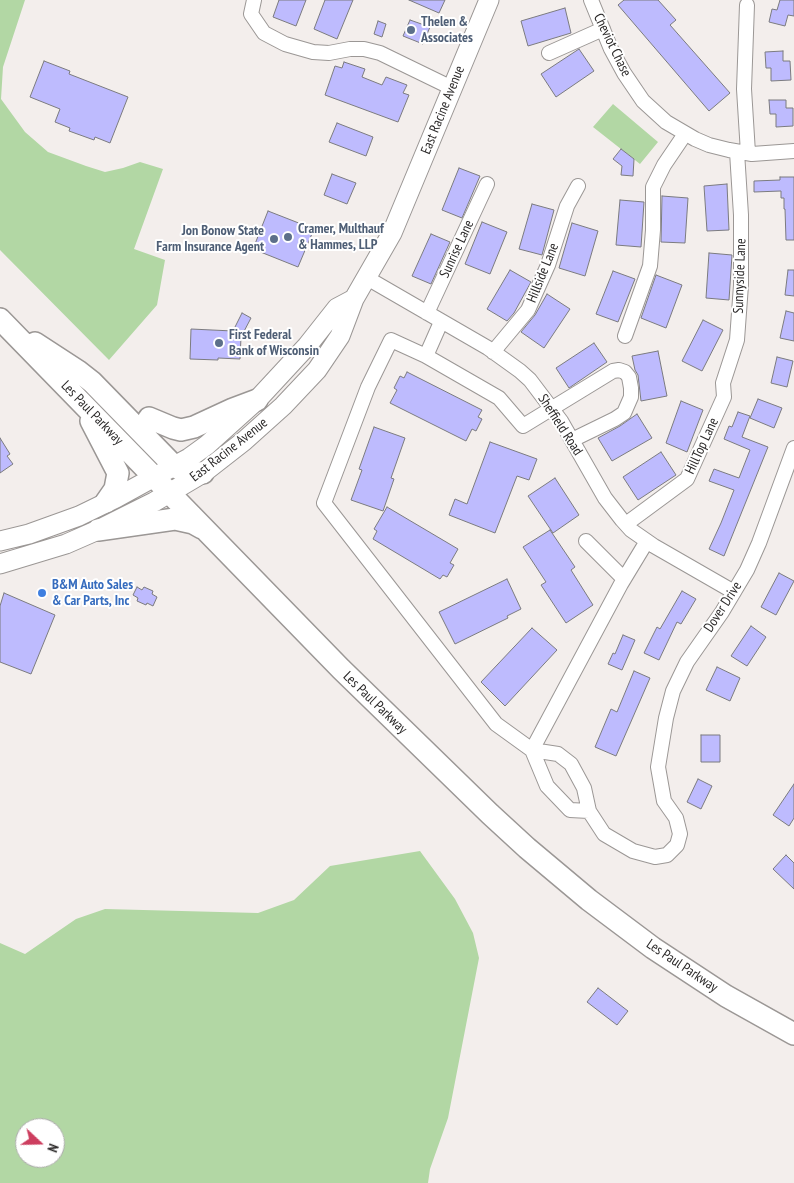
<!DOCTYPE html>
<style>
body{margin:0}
#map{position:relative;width:794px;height:1183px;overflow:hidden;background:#f3eeec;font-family:"PT Sans Narrow",sans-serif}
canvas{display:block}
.north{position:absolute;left:15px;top:1118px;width:50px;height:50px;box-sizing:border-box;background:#fff;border:1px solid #abaaaa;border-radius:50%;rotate:111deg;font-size:14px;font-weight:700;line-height:20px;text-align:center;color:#2c2a2a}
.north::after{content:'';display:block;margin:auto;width:18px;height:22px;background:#cd3e5f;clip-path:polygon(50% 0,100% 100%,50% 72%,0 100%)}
</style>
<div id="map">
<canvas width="794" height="1183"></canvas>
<div class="north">N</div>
</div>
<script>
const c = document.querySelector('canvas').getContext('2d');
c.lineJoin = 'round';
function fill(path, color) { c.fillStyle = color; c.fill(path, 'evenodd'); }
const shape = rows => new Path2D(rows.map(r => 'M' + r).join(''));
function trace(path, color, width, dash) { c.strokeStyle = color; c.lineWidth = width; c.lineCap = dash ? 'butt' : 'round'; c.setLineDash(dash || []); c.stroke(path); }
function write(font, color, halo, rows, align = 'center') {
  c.font = font + ' "PT Sans Narrow",sans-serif'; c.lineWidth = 4; c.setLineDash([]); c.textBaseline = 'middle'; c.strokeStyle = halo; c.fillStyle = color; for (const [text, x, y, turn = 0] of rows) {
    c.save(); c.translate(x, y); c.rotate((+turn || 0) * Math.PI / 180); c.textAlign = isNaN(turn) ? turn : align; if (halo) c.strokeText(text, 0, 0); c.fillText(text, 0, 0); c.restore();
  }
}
const green = shape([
 [0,0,25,0,3,67,1,99,25,132,48,152,86,166,105,172,123,168,140,162,163,169,134,249,165,260,157,305,109,360,0,250],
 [613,104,658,142,640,164,593,127],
 [420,851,455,899,473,933,479,958,448,1118,430,1169,428,1183,0,1183,0,943,25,954,76,919,105,909,258,913,294,900,330,866],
 [25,1128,55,1128,55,1158,25,1158]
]);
const building = shape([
 [279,0,306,0,296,26,273,17,279,0],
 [325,0,353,0,337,39,314,29,325,0],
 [409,0,445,0,439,13,409,0],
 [624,0,658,0,676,20,670,25,730,93,709,111,618,5,624,0],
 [780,0,794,0,794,16,788,15,785,26,769,22,772,9,777,10,780,0],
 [565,8,571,33,528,46,521,21,565,8],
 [410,20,430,27,423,44,403,36,410,20],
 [378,21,386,24,382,37,374,34,378,21],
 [579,49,594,71,556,97,541,74,579,49],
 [783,51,783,61,790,61,791,80,771,81,771,68,766,68,765,52,783,51],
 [44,61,70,71,69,74,128,97,110,143,95,137,94,140,69,131,70,128,55,122,60,109,30,97,44,61],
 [344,62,365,69,362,77,382,85,386,77,407,85,403,93,409,95,398,122,325,95,335,66,342,68,344,62],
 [769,100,786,100,786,108,793,108,793,126,776,127,776,114,770,114,769,100],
 [337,123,373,137,366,156,329,142,337,123],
 [621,149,634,159,633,176,621,175,622,166,613,159,621,149],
 [459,168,480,176,462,218,442,210,459,168],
 [332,174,356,183,347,204,324,195,332,174],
 [780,177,794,177,794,240,786,240,785,209,784,209,784,198,781,198,781,191,754,192,754,181,780,180,780,177],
 [727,184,729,230,707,231,704,186,727,184],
 [662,196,688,198,685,243,661,242,662,196],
 [620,200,644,202,641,247,616,245,620,200],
 [532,204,554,210,542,255,519,249,532,204],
 [268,211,314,229,298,267,253,249,268,211],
 [482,222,507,232,490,274,465,264,482,222],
 [572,223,598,231,585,276,559,268,572,223],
 [431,234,450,242,431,284,412,276,431,234],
 [709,253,732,255,729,300,706,298,709,253],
 [510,270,531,282,514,313,507,321,487,309,510,270],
 [788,270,794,270,794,296,785,295,788,270],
 [613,271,635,279,618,322,596,314,613,271],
 [656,275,682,285,666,328,641,318,656,275],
 [547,294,570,309,544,348,521,332,535,315,547,294],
 [786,311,794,313,794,341,780,338,786,311],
 [242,313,251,318,241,337,240,359,218,358,218,360,190,359,191,329,233,331,242,313],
 [703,320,723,330,702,371,682,361,703,320],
 [594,343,607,362,569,388,556,368,594,343],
 [658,351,667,396,641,401,638,375,635,370,632,356,658,351],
 [777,357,793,361,787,387,771,383,777,357],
 [407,372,482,410,478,417,482,419,476,431,472,429,466,441,390,403,397,390,394,388,400,376,404,378,407,372],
 [758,399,782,408,774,428,750,418,758,399],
 [681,401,703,410,687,452,666,443,681,401],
 [738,412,750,416,742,437,768,447,724,556,709,549,721,523,734,490,709,481,714,469,739,478,750,450,724,439,729,426,732,427,738,412],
 [637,414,652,438,612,461,598,438,620,426,637,414],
 [374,427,405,438,391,478,394,479,383,511,351,500,362,470,359,469,374,427],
 [0,438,10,454,7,456,13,464,0,473,0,438],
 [490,442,537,459,529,480,517,476,495,533,449,515,455,499,467,504,490,442],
 [661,452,676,475,638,500,623,477,661,452],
 [555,478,579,515,553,533,528,496,555,478],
 [387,507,458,549,450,563,454,565,447,577,443,575,440,579,373,539,377,531,374,529,387,507],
 [550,530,575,567,571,570,593,605,566,623,541,585,546,582,523,547,550,530],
 [779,573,794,581,776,615,761,607,779,573],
 [507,579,521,609,507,616,508,618,455,644,439,612,507,579],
 [137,587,142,590,144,587,153,591,152,594,157,597,153,606,147,603,146,605,137,601,138,598,133,595,137,587],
 [682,591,696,599,681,624,677,622,659,660,644,653,657,627,660,629,682,591],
 [4,593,55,615,31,674,0,662,0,606,4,593],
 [751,626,766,637,747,666,731,656,751,626],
 [532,628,557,650,505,706,481,682,532,628],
 [623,635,635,640,622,670,608,664,613,653,615,654,623,635],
 [717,667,740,678,730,701,706,690,717,667],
 [634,671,650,678,616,756,595,747,611,709,617,712,634,671],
 [701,735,720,735,720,762,701,762,701,735],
 [698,779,712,786,701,809,687,802,698,779],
 [794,784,794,818,789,826,773,815,794,784],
 [786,855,794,863,794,889,773,869,786,855],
 [598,988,628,1011,617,1025,587,1002,598,988]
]);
const minor = shape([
 [254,0,251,14,264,33,285,44,313,52,329,53,350,49,364,49,380,53,452,88],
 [591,0,611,49,624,73,643,101,666,122,695,139,709,145,729,150,752,154,794,151],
 [747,5,744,89,748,153],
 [549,53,603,29],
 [367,278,488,348,520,371,530,380,561,421,605,498,622,520,631,530,654,546,734,592],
 [427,313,487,184],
 [441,322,426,356,391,340,368,387,324,503,496,724,532,750,558,754,571,764,584,788,589,811,604,834,633,851,655,857,667,855,677,845,680,834,676,818,664,801,658,767,666,718,673,691,687,662,722,612,747,570,759,543,794,448],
 [625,336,650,266,653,230,653,187,664,165,685,134],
 [493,352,528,310,548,265,567,206,578,186],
 [426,356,499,398,523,426,613,371,619,370,625,372,629,377,631,388,631,397,624,413,615,419,572,440],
 [626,524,687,479,724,397,723,383,737,340,741,285,741,215,737,152],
 [586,541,624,579],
 [589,811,570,810,547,786,532,750,621,584,647,541]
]);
const secondary = shape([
 [0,541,29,534,79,516,116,498,189,458,207,445,257,400,307,346,337,308,354,299],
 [0,564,66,544,98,530,154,502,203,473,244,441,283,406,317,370,340,336,354,299,392,233,489,0]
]);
const primary = shape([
 [0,319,341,669,490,814,527,848,589,900,653,948,726,996,794,1034],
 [35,343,78,371,92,382,174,466,185,472,203,473],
 [149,418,173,428,181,430,194,427,233,409,257,400],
 [91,421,118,473,115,489,106,502],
 [98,530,175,519,193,523,202,528]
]);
const markers = [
 [411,30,5,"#5c6f8a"],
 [288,237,5,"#5c6f8a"],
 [274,239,5,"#5c6f8a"],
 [219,343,5,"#5c6f8a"],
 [42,593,5,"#3f7fe0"]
];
const serviceNames = [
 ["Thelen &",421,22],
 ["Associates",421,38],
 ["Cramer, Multhauf",298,229],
 ["& Hammes, LLP",298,245],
 ["Jon Bonow State",264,231,"right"],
 ["Farm Insurance Agent",264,247,"right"],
 ["First Federal",229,335],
 ["Bank of Wisconsin",229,351]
];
const streetNames = [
 ["Cheviot Chase",612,45,64],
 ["East Racine Avenue",443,110,-68],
 ["Sunrise Lane",457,249,-65],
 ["Hillside Lane",543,273,-68],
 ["Sunnyside Lane",740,276,-88],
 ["Les Paul Parkway",92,413,46],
 ["Sheffield Road",560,425,57],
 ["HillTop Lane",702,446,-65],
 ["East Racine Avenue",229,450,-38],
 ["Dover Drive",723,607,-57],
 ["Les Paul Parkway",375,703,44],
 ["Les Paul Parkway",682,966,34]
];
const shopNames = [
 ["B&M Auto Sales",52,585],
 ["& Car Parts, Inc",52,601]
];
fill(green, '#b2d7a4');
fill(building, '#bebbfe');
trace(building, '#7b7b7f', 1);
trace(minor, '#9b9795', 16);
trace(secondary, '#9b9795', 21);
trace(primary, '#9b9795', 24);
trace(minor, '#fff', 14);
trace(secondary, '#fff', 19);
trace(primary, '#fff', 21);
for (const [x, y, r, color] of markers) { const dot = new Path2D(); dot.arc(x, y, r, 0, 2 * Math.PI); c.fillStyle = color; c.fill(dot); trace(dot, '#fff', 2); }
write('bold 14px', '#4e5e75', '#fff', serviceNames, 'left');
write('14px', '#2c2a2a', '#fff', streetNames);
write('bold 14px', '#366cbe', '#fff', shopNames, 'left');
</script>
